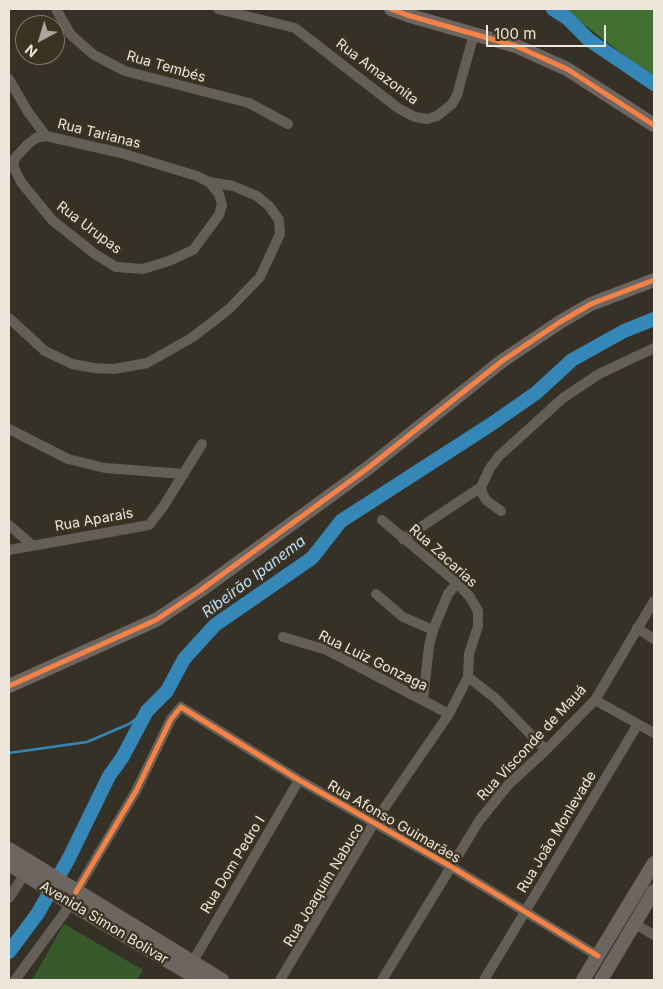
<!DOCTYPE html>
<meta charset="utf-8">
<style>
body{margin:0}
#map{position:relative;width:663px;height:989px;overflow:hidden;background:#363127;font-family:Inter,sans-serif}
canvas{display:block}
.frame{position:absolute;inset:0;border:10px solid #ece6db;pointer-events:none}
.north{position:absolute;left:15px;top:15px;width:50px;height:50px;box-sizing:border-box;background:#3c3221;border:1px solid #827a6b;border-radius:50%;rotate:219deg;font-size:14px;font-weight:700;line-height:20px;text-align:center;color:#ece6db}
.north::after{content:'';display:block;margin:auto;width:18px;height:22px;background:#aca79c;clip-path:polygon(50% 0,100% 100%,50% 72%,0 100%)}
.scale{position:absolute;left:486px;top:25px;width:120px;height:22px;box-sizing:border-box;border:2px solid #ece6db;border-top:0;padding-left:6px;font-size:15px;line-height:18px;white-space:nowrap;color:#ece6db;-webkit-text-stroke:4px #3c3221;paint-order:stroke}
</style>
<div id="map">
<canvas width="663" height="989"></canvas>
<div class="frame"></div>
<div class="north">N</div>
<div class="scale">100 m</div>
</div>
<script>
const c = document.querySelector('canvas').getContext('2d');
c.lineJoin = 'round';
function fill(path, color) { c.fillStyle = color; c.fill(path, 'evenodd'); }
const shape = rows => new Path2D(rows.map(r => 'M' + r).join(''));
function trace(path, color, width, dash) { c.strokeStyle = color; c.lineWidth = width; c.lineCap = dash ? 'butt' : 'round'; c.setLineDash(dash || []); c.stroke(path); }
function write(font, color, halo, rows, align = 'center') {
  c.font = font + ' Inter,sans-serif'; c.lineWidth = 5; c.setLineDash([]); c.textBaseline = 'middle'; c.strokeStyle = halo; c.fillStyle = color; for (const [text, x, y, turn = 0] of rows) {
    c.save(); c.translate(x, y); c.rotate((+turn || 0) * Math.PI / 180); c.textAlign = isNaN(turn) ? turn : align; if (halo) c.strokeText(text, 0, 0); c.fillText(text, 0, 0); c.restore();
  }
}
const green = shape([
 [64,924,143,970,137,980,32,980]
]);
const forest = shape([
 [564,9,654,9,654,76,643,70]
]);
const stream = shape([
 [9,753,87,742,129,724,147,711]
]);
const river = shape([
 [553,9,567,18,589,40,654,84],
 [9,952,38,913,69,858,109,776,122,758,147,711,167,691,184,659,215,625,312,558,341,521,490,425,536,393,572,360,624,331,654,319]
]);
const minor = shape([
 [56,9,71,35,94,55,125,71,249,103,288,124],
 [218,9,295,28,398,108,415,117,427,119,437,116,452,104,457,95,474,34],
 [9,79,28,112,46,136,121,153,197,176,209,182,219,194,222,205,219,215,193,250,169,261,143,269,116,267,95,254,52,220,21,182,13,166,15,158,28,144,36,138,46,136],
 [9,318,45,351,72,364,94,368,114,369,147,363,193,337,229,309,260,277,280,234,279,220,269,206,257,196,233,186,209,182],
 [9,429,68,459,105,468,184,474],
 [501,511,487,501,483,495,481,487,490,468,499,456,563,398,599,374,654,348],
 [9,525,32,545],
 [403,539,481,487],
 [9,550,149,525,163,507,202,444],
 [376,594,403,617,433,630],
 [637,628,654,639],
 [283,637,327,650,449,714],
 [468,677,495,698,546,750],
 [423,700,429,646,433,630,448,594,457,583],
 [595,700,654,733],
 [76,892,136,791,171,719,181,707,299,780,450,866,598,956],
 [9,898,24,875],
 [635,924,654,935],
 [192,963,299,780],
 [15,980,71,904],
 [280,980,374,823,449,714,468,677,469,654,478,626,478,611,470,597,457,583,382,520],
 [382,980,479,821,508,785,546,750,595,700,654,601],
 [484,980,638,724]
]);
const major = shape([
 [391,9,407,15,516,46,567,69,654,125],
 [9,686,156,620,201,590,368,468,502,361,560,322,591,304,654,280],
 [9,849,222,980],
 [9,864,64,900,200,980],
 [583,980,654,863],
 [601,980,654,891]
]);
const cycleway = shape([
 [391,9,407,15,516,46,567,69,654,125],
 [9,686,156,620,201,590,368,468,502,361,560,322,591,304,654,280],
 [76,892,136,791,171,719,181,707,299,780,450,866,598,956]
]);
const streetNames = [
 ["Rua Tembés",166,67,16],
 ["Rua Amazonita",377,72,37],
 ["Rua Tarianas",99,134,14],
 ["Rua Urupas",89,228,37],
 ["Rua Aparais",94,520,-10],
 ["Rua Zacarias",443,556,42],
 ["Rua Luiz Gonzaga",373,661,26],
 ["Rua Visconde de Mauá",532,743,-47],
 ["Rua Afonso Guimarães",394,822,30],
 ["Rua João Monlevade",557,832,-59],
 ["Rua Dom Pedro I",233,865,-59],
 ["Rua Joaquim Nabuco",324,885,-59],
 ["Avenida Simon Bolivar",104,923,31]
];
const waterNames = [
 ["Ribeirão Ipanema",254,577,-37]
];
fill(green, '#385a2a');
fill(forest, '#416e31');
trace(stream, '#3587b7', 2.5);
trace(river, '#3587b7', 14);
trace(minor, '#635f57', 10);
trace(major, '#6d6660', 14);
trace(cycleway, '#f48246', 5);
write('14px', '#ece6db', '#3c3221', streetNames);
write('italic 15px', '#b8e1fe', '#3c3221', waterNames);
</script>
